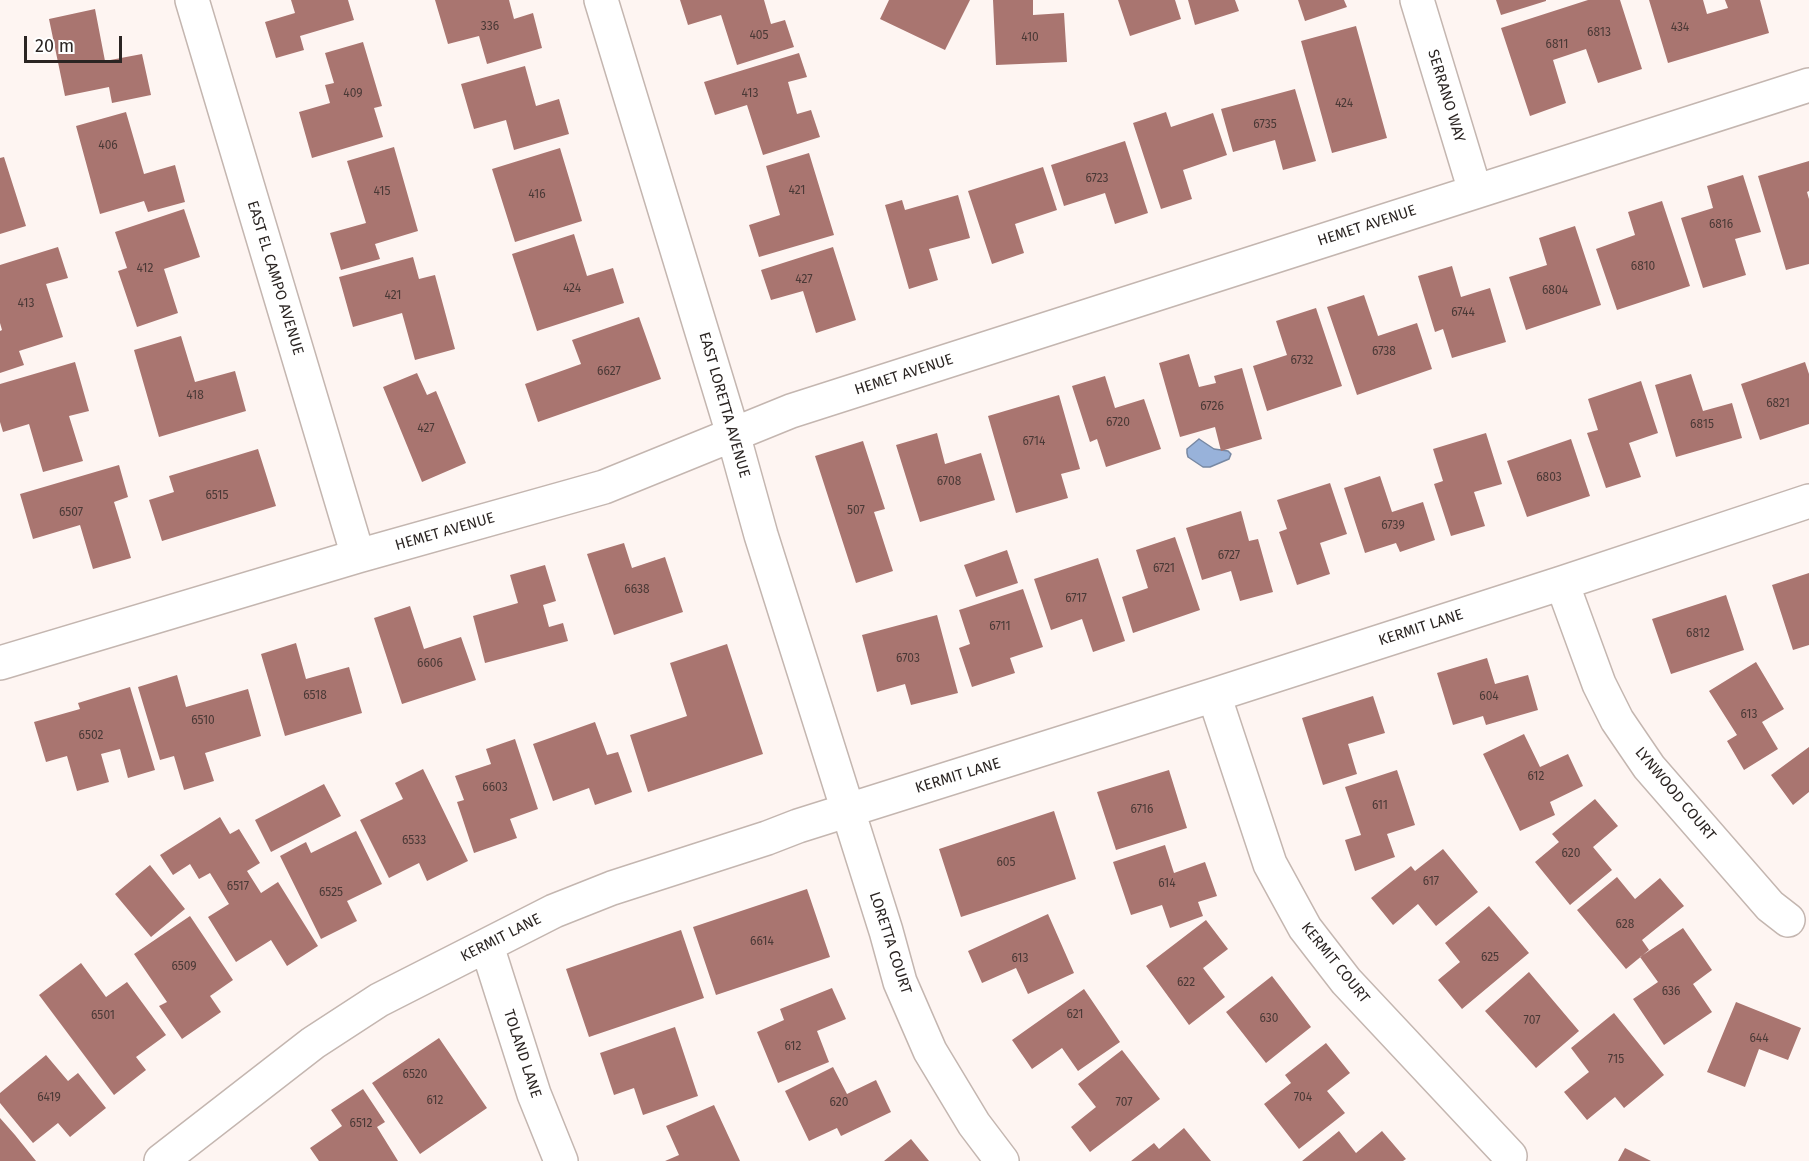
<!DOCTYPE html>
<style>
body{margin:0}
#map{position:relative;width:1809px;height:1161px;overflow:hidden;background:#fef5f2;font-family:"Fira Sans",sans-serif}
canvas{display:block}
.scale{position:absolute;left:24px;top:36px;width:98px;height:27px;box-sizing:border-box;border:3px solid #2b2523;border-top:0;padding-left:8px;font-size:18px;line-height:21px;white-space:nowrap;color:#2b2523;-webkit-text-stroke:4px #fff;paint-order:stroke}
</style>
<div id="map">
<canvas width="1809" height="1161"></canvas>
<div class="scale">20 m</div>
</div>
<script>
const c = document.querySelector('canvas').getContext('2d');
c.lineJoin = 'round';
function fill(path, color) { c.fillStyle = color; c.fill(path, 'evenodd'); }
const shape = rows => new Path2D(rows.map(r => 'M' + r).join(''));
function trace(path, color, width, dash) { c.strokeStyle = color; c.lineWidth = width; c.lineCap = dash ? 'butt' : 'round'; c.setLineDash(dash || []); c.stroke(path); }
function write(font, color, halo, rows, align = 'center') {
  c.font = font + ' "Fira Sans",sans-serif'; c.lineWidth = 4.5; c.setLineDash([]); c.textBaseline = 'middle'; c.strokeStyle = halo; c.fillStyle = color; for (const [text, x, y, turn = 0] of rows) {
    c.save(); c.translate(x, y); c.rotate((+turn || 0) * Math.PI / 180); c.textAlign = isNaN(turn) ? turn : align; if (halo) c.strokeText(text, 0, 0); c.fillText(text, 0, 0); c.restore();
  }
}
const water = shape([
 [1199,439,1214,449,1228,451,1231,454,1229,459,1210,467,1203,467,1188,457,1187,453,1187,449,1199,439]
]);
const building = shape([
 [291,0,348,0,354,20,300,36,304,50,276,58,265,22,295,13],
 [435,0,509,0,514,19,533,13,542,48,487,64,479,36,448,44],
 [680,0,764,0,771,24,785,20,794,47,737,65,721,15,688,25],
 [889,0,970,0,945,50,880,19],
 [993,0,1033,0,1033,15,1064,13,1067,62,996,65],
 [1118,0,1175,0,1181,19,1130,36],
 [1188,0,1235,0,1239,11,1195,25],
 [1298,0,1344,0,1347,7,1305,21],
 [1496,0,1546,0,1546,1,1501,15],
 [1588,0,1620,0,1642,69,1598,83,1586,49,1553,60,1566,103,1530,116,1501,28],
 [1649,0,1703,0,1707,14,1728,8,1725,0,1760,0,1769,33,1668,63],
 [95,9,105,61,142,54,151,95,112,103,109,87,65,96,49,19],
 [1356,26,1387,138,1332,153,1301,41],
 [363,42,382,106,374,108,383,137,312,158,299,112,330,103,325,85,334,83,325,53],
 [799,53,807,77,788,82,797,114,811,110,820,137,763,155,747,105,715,115,704,82],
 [525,66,536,106,559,99,569,134,514,150,506,120,474,129,461,84],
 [1295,89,1316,161,1283,170,1275,140,1233,152,1221,109],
 [126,112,144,174,175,165,185,202,148,212,144,201,100,214,76,126],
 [1166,112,1171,127,1213,113,1227,155,1183,170,1192,199,1161,209,1133,123],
 [1125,141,1148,213,1115,224,1105,193,1064,206,1051,165],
 [394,147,418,231,375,244,380,259,341,270,330,233,366,223,347,161],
 [560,148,582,221,515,242,492,169],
 [809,153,834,235,759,257,749,225,780,215,766,166],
 [4,157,26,226,0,234,0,158],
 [1809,161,1809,191,1807,192,1809,199,1809,264,1786,270,1758,176],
 [1043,167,1057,210,1015,224,1024,253,992,264,968,191],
 [1743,175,1761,232,1735,239,1746,275,1703,288,1681,218,1713,208,1707,186],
 [958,195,970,238,929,249,938,280,909,289,885,205,902,200,905,210],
 [1662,201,1690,286,1617,310,1596,249,1635,235,1628,212],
 [184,209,200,257,164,269,178,313,137,327,118,271,127,268,115,232],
 [1575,226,1601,305,1526,330,1509,277,1547,265,1539,238],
 [574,234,587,276,613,268,624,303,537,331,512,254],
 [58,247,68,278,46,284,63,337,19,351,24,365,0,373,0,331,2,330,0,323,0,265],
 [833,247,856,320,816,333,803,291,771,300,761,270],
 [413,257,419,279,435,275,455,349,415,360,402,313,353,327,339,277],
 [1452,266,1461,297,1490,288,1506,342,1452,358,1443,329,1435,332,1418,276],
 [1364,295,1378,336,1417,323,1432,369,1357,395,1327,307],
 [1316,308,1342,386,1267,411,1253,366,1287,355,1276,321],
 [639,317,661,379,538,422,525,384,581,364,572,340],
 [181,336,195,382,235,371,246,411,159,437,134,350],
 [1189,354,1199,387,1216,383,1214,376,1242,368,1262,439,1221,451,1215,427,1180,437,1159,363],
 [75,362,89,411,69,416,83,461,43,472,29,424,3,432,0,422,0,384],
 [1805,362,1809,374,1809,424,1760,440,1741,384],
 [417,373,427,395,436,391,466,463,422,482,383,387],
 [1691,374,1703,411,1732,403,1742,438,1676,457,1655,385],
 [1105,376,1115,408,1144,399,1161,449,1106,467,1097,439,1090,442,1072,386],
 [1641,381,1658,433,1629,443,1641,477,1606,488,1587,433,1598,430,1588,399],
 [1059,395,1080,469,1061,474,1068,498,1016,513,988,416],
 [937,433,945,464,981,453,995,500,920,522,896,445],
 [1486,433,1502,484,1474,492,1485,526,1451,536,1434,484,1443,481,1433,449],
 [1571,439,1590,496,1527,517,1507,461],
 [863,441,885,509,874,512,893,571,856,583,815,456],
 [258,449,276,506,162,541,149,500,174,492,169,476],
 [119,465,128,497,114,502,131,558,93,569,80,525,33,539,20,494],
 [1380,476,1392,512,1423,502,1435,540,1400,552,1396,543,1365,553,1344,488],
 [1330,483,1347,534,1320,543,1330,574,1297,585,1279,532,1287,529,1277,500],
 [1241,511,1249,541,1258,539,1273,592,1240,601,1231,571,1202,580,1186,528],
 [1175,537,1200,610,1133,633,1122,597,1148,588,1136,550],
 [624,543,632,568,665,557,683,612,614,635,587,554],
 [1007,550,1018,583,976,597,964,565],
 [1098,558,1125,641,1093,652,1082,619,1051,630,1034,579],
 [545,565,556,601,543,605,549,627,563,623,568,641,485,663,473,616,518,603,510,575],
 [1809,573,1809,645,1793,650,1772,585],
 [1023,589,1043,647,1010,658,1015,673,972,687,959,648,970,644,959,610],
 [1726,595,1744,650,1671,674,1652,619],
 [410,606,424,649,461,637,476,680,402,704,374,618],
 [937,615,958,693,911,705,905,684,877,692,862,635],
 [296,643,306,679,349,667,362,713,285,736,261,654],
 [727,644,763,754,648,792,630,735,687,716,670,663],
 [1487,658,1495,684,1528,675,1538,710,1486,725,1483,716,1453,725,1437,673],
 [1756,662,1784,709,1762,722,1778,749,1744,770,1727,741,1737,735,1709,691],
 [177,675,186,707,248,689,261,736,205,753,214,781,184,790,174,756,160,760,138,687],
 [130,687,155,770,128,778,120,749,101,754,109,782,77,791,67,756,46,762,34,722,80,709,78,703],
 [1373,696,1385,733,1348,744,1357,774,1323,785,1302,718],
 [595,722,607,755,618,752,632,792,595,805,589,788,553,801,533,744],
 [1524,734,1540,767,1568,754,1583,786,1550,802,1555,815,1520,831,1483,754],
 [515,739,538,809,510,819,517,838,474,853,457,802,464,800,455,776,491,764,486,749],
 [1809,747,1809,792,1793,805,1771,775],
 [423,769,468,861,427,881,419,863,389,878,360,820,403,799,395,783],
 [1169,770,1187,828,1116,850,1097,792],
 [1397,770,1415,825,1387,834,1395,857,1355,871,1345,840,1361,835,1345,787],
 [324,784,341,816,271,852,255,820],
 [1595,799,1618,826,1593,847,1612,870,1570,905,1535,862,1559,842,1552,834],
 [1054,811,1076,879,961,917,939,849],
 [220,817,230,834,239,829,260,863,247,871,261,893,278,882,318,946,287,966,271,940,236,962,208,917,229,904,210,873,199,879,190,864,173,875,160,855],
 [356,831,382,884,347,901,357,921,321,939,280,856,306,842,311,853],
 [1165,845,1174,873,1205,862,1217,896,1198,902,1203,916,1170,928,1162,905,1131,915,1113,862],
 [1443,849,1478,892,1436,926,1418,904,1393,925,1371,898,1411,866,1415,871],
 [150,865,185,909,151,937,115,894],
 [1617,877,1635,899,1660,878,1684,906,1642,940,1649,950,1626,969,1577,910],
 [807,889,830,957,716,995,693,927],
 [1489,906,1529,953,1462,1009,1438,980,1460,962,1445,943],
 [1048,914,1074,973,1028,994,1016,968,982,983,968,951],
 [190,916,233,980,210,996,221,1012,182,1039,159,1006,167,1002,134,954],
 [1206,920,1228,949,1203,968,1225,997,1189,1025,1146,966],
 [1683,928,1712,970,1693,984,1712,1012,1664,1045,1633,999,1658,982,1640,957],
 [681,930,704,998,589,1037,566,969],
 [81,963,106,997,127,982,166,1035,136,1057,146,1070,114,1095,39,995],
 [1529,972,1579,1031,1536,1068,1485,1011],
 [1272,976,1311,1027,1266,1063,1226,1012],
 [832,988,846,1019,817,1031,829,1062,778,1083,757,1032,784,1020,780,1009],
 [1084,989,1120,1042,1078,1071,1062,1048,1032,1069,1012,1040],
 [1736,1002,1801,1028,1788,1060,1759,1049,1745,1087,1707,1072],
 [1614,1013,1664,1075,1624,1108,1615,1097,1587,1120,1564,1092,1589,1072,1571,1048],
 [675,1027,698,1096,643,1115,634,1088,614,1095,600,1053],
 [439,1038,487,1108,420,1154,372,1083],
 [1326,1043,1350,1073,1327,1091,1345,1113,1299,1149,1264,1104,1291,1083,1285,1075],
 [1122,1050,1160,1099,1090,1152,1071,1127,1096,1107,1078,1084],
 [46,1055,68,1081,78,1073,106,1108,70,1137,58,1123,33,1143,0,1103,0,1093],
 [833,1067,847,1094,876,1080,891,1112,841,1136,837,1128,809,1141,785,1091],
 [363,1089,385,1122,377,1127,398,1161,319,1161,310,1148,342,1126,331,1110],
 [714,1105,740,1161,665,1161,679,1155,666,1126],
 [0,1118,15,1135,36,1161,0,1161],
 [1184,1128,1211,1161,1131,1161,1154,1143,1159,1149],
 [1339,1131,1356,1153,1382,1131,1406,1159,1403,1161,1302,1161],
 [911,1139,929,1161,884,1161],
 [1625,1148,1651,1161,1618,1161]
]);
const minor = shape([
 [192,0,358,556],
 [601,0,733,434,761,535,886,931,900,982,930,1051,974,1124,1002,1161],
 [1417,0,1475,191],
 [1562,583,1599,684,1617,720,1649,767,1770,906,1788,920],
 [0,663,358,556,604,487,791,411,1809,85],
 [1214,695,1270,864,1305,928,1346,981,1510,1156],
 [487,946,534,1094,561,1161],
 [161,1161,313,1043,379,1000,554,911,612,888,767,838,798,826,1214,695,1562,583,1809,501]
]);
const numberNames = [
 ["336",490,27],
 ["434",1680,28],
 ["6813",1599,33],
 ["405",759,36],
 ["410",1030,38],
 ["6811",1557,45],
 ["409",353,94],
 ["413",750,94],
 ["424",1344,104],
 ["6735",1265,125],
 ["406",108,146],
 ["6723",1097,179],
 ["421",797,191],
 ["415",382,192],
 ["416",537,195],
 ["6816",1721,225],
 ["6810",1643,267],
 ["412",145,269],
 ["427",804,280],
 ["424",572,289],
 ["6804",1555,291],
 ["421",393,296],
 ["413",26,304],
 ["6744",1463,313],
 ["6738",1384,352],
 ["6732",1302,361],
 ["6627",609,372],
 ["418",195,396],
 ["6821",1778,404],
 ["6726",1212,407],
 ["6720",1118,423],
 ["6815",1702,425],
 ["427",426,429],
 ["6714",1034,442],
 ["6803",1549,478],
 ["6708",949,482],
 ["6515",217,496],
 ["507",856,511],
 ["6507",71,513],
 ["6739",1393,526],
 ["6727",1229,556],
 ["6721",1164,569],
 ["6638",637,590],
 ["6717",1076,599],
 ["6711",1000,627],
 ["6812",1698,634],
 ["6703",908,659],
 ["6606",430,664],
 ["6518",315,696],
 ["604",1489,697],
 ["613",1749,715],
 ["6510",203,721],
 ["6502",91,736],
 ["612",1536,777],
 ["6603",495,788],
 ["611",1380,806],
 ["6716",1142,810],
 ["6533",414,841],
 ["620",1571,854],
 ["605",1006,863],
 ["617",1431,882],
 ["614",1167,884],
 ["6517",238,887],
 ["6525",331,893],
 ["628",1625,925],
 ["6614",762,942],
 ["625",1490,958],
 ["613",1020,959],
 ["6509",184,967],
 ["622",1186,983],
 ["636",1671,992],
 ["621",1075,1015],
 ["6501",103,1016],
 ["630",1269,1019],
 ["707",1532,1021],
 ["644",1759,1039],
 ["612",793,1047],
 ["715",1616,1060],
 ["6520",415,1075],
 ["6419",49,1098],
 ["704",1303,1098],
 ["612",435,1101],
 ["620",839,1103],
 ["707",1124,1103],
 ["6512",361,1124]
];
const streetNames = [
 ["SERRANO WAY",1446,96,73],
 ["HEMET AVENUE",1367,226,-18],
 ["EAST EL CAMPO AVENUE",275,278,73],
 ["HEMET AVENUE",904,375,-18],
 ["EAST LORETTA AVENUE",724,405,74],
 ["HEMET AVENUE",445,532,-16],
 ["KERMIT LANE",1421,628,-18],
 ["KERMIT LANE",958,776,-17],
 ["LYNWOOD COURT",1675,794,50],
 ["KERMIT LANE",501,938,-27],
 ["LORETTA COURT",890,943,72],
 ["KERMIT COURT",1335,963,51],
 ["TOLAND LANE",522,1054,72]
];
fill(water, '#98b2da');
trace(water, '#7788a3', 1.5);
fill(building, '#a97570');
trace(minor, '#c4b6b0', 36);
trace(minor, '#fff', 33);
write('12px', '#4a3936', null, numberNames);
write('15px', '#2b2523', '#fff', streetNames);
</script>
